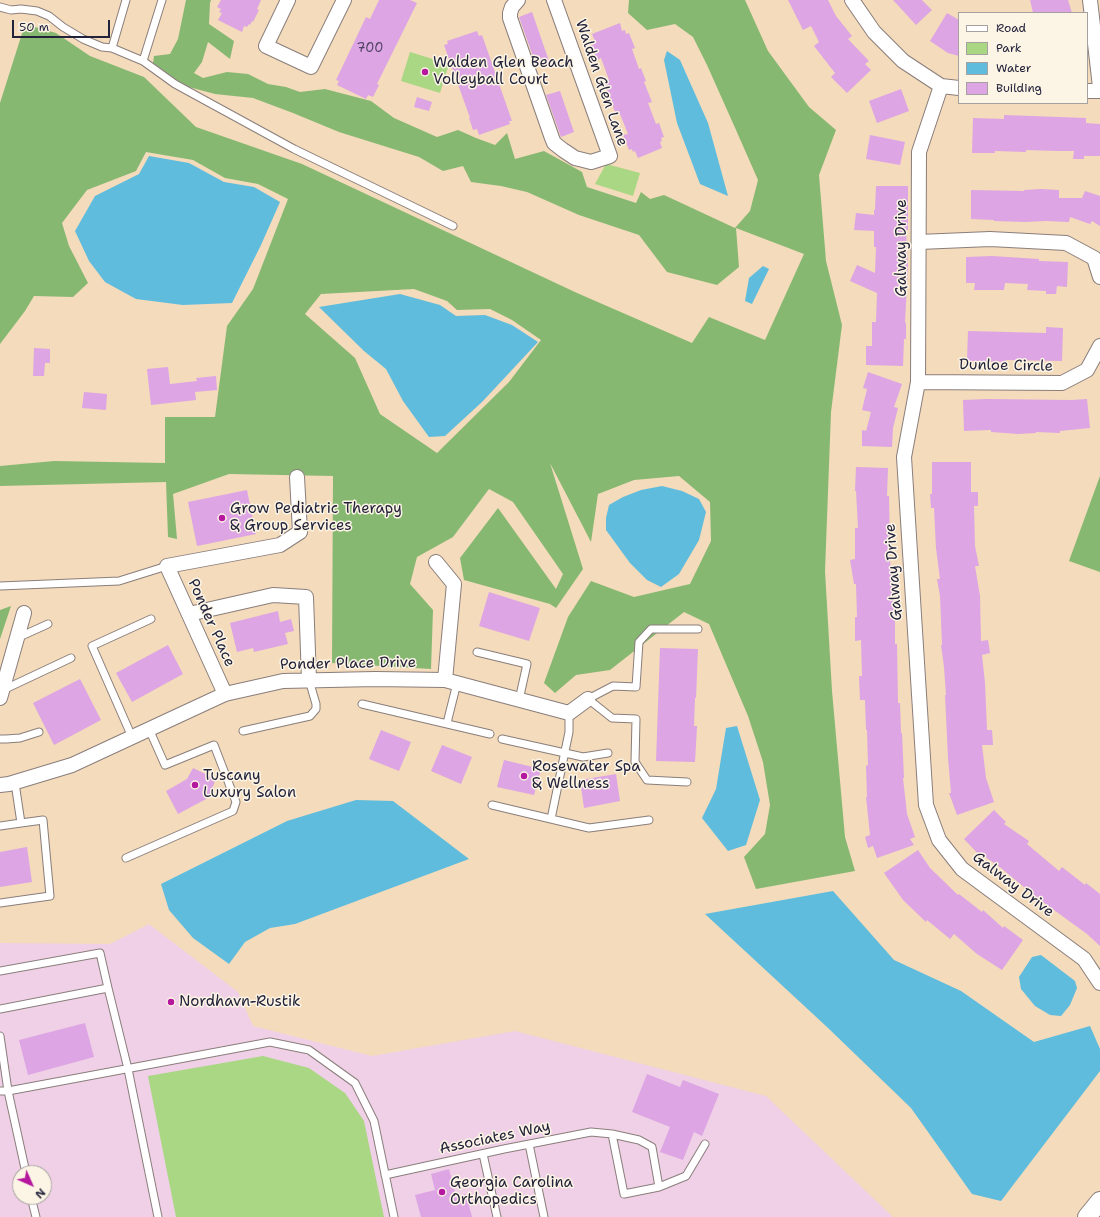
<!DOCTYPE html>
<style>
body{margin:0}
#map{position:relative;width:1100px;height:1217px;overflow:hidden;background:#f3dbbb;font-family:"Shantell Sans",sans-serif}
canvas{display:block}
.legend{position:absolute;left:958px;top:12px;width:130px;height:92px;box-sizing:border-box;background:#fcf5e5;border:1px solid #a5a1a1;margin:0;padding:5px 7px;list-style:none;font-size:12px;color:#22223b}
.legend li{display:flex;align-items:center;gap:8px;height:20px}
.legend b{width:20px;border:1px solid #a5a1a1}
.north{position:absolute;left:12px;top:1165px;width:40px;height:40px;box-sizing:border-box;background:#fcf5e5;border:1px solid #a5a1a1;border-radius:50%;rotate:135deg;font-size:11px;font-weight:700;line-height:16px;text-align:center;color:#22223b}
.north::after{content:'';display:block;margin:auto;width:14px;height:18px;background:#b5179e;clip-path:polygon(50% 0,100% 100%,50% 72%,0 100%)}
.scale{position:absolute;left:12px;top:20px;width:98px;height:18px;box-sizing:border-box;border:2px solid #22223b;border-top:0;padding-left:5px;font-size:12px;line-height:14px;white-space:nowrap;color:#22223b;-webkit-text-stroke:3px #fcf5e5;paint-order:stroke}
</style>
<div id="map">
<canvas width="1100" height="1217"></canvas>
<ul class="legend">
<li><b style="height:5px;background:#fff"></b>Road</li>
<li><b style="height:11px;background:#aad784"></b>Park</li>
<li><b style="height:11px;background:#5fbcdd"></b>Water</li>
<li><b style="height:11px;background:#dda5e4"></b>Building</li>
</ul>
<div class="north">N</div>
<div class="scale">50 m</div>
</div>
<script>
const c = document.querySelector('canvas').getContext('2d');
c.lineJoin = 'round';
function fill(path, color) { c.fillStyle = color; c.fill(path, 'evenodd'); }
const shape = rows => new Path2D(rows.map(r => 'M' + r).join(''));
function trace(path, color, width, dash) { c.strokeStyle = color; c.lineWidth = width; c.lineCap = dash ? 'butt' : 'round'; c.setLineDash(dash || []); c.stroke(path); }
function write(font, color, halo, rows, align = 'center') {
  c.font = font + ' "Shantell Sans",sans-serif'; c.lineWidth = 3; c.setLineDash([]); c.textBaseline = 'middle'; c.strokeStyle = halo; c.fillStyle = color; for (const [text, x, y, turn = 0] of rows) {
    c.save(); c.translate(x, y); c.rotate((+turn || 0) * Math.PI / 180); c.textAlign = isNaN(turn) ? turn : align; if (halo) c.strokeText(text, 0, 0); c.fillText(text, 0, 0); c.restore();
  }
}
const built = shape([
 [149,924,238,992,253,1026,372,1056,515,1031,766,1096,893,1217,0,1217,0,943,110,944],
 [20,1173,44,1173,44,1197,20,1197]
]);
const green = shape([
 [410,52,449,64,440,93,401,81],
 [606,164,640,173,633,196,595,184],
 [263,1056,309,1068,345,1093,364,1121,384,1217,176,1217,148,1076]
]);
const forest = shape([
 [186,0,211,0,210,3,209,24,234,41,230,59,208,42,202,62,194,73,203,78,227,72,248,74,268,84,286,87,300,92,325,89,371,101,394,118,437,137,458,130,476,138,495,145,507,133,515,159,544,151,582,172,587,187,636,203,641,192,650,199,664,195,735,228,750,211,758,180,736,130,707,65,693,37,675,24,647,30,628,13,629,0,745,0,768,51,809,107,836,130,819,175,826,261,842,325,831,412,825,571,832,691,845,837,855,871,756,889,744,857,765,834,770,805,763,762,748,716,709,624,684,612,610,670,576,675,555,693,544,683,568,617,591,581,634,597,690,584,711,541,710,502,679,476,634,480,598,494,591,542,550,463,583,569,556,608,550,604,464,580,460,558,498,508,556,589,563,574,513,502,489,489,453,537,417,557,410,584,433,610,431,669,332,663,333,476,229,474,173,494,177,539,168,537,166,482,0,486,0,466,54,461,165,463,165,417,215,417,227,326,253,289,288,199,258,184,225,178,193,160,146,152,136,171,87,190,62,223,69,246,88,283,73,297,34,296,25,311,0,344,0,103,25,24,56,33,90,56,144,77,196,127,302,164,577,293,692,343,709,317,765,340,804,254,736,228,739,267,717,285,667,272,639,235,579,215,527,192,501,186,471,182,463,166,443,171,419,157,339,132,293,113,253,98,215,94,185,86,153,63,154,56,170,54,178,39],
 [414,289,447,301,457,310,490,309,512,320,541,340,509,382,437,453,380,414,355,358,305,314,321,294],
 [1100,476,1100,572,1069,561],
 [11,606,0,639,0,610]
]);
const water = shape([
 [667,51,680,60,708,123,728,196,700,184,677,123,664,60],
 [149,156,189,163,224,182,254,187,280,202,261,245,232,303,183,305,136,299,105,282,89,261,75,231,95,196,139,174],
 [763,266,769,269,752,304,745,301,749,278],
 [400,294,440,305,456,316,485,315,512,325,538,342,482,402,445,436,429,437,403,401,386,369,364,351,319,307],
 [662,486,682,491,699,499,706,512,699,540,679,574,661,587,647,580,630,563,606,530,606,518,609,505,623,497,641,490],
 [737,726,760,800,746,845,728,851,702,818,716,789,726,728],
 [356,800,393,801,469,859,295,924,270,928,245,942,229,964,193,938,169,910,161,884,287,821],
 [833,891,894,960,961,991,1034,1042,1090,1026,1100,1049,1100,1071,1001,1201,972,1194,911,1108,827,1027,705,914],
 [1041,955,1075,981,1077,988,1070,1005,1061,1016,1050,1015,1035,1006,1021,989,1019,977,1032,957]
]);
const building = shape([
 [221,0,261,0,257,9,259,10,253,22,252,21,250,25,249,24,247,27,244,26,242,32,218,20,222,13,219,12,221,9,217,7],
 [379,0,410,0,417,3,377,84,379,85,373,97,368,95,366,99,337,85,339,81,336,80,366,17,370,19],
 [788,0,828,0,836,16,852,36,848,39,869,61,865,64,871,70,847,93,831,77,835,73,814,46,819,42,811,26,803,30],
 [893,0,922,0,932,10,916,25],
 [1030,0,1068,0,1072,13,1033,13],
 [532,12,549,61,536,65,519,17],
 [947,13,959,20,959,56,948,53,930,41],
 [620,23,622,31,625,30,626,34,629,33,635,48,632,49,639,69,641,68,646,81,644,82,652,102,648,103,656,124,659,123,664,137,661,138,662,141,660,142,662,148,638,158,635,151,633,152,632,149,629,150,623,135,628,134,620,114,616,115,604,81,609,80,601,58,597,60,591,45,594,44,593,41,595,41,592,34],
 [477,31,479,36,482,35,512,121,509,121,510,124,479,135,477,129,473,130,469,118,470,118,444,45,448,44,447,41],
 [901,89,909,111,877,123,869,101],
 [560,91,574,132,561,137,546,95],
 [417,97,432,102,429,111,414,107],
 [1004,115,1086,118,1086,123,1100,124,1100,156,1084,156,1084,159,1073,159,1074,151,1058,151,1026,150,1026,152,995,151,995,153,972,153,973,118,1004,119],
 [870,135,905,142,900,165,866,159],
 [876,186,908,186,908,230,906,230,908,267,905,322,906,323,906,339,904,339,903,366,866,365,866,346,872,346,872,322,876,322,877,293,850,281,857,265,875,273,876,247,874,247,874,231,854,230,856,213,874,215,874,210,875,210],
 [1041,189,1059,190,1059,198,1082,198,1085,191,1100,196,1100,226,1092,221,1090,224,1070,217,1069,222,1046,221,1025,222,994,221,994,220,971,219,971,190,1024,191,1024,190],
 [992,256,1039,259,1039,261,1068,262,1067,287,1057,286,1056,294,1046,294,1046,291,1027,290,1028,284,1005,283,1004,290,974,290,975,283,966,283,966,257],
 [1046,327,1063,328,1062,361,1006,360,1006,362,967,361,968,331,1046,333],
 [34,348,50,349,50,363,45,363,44,376,33,376],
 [168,367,170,384,197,381,196,378,216,376,217,390,195,392,196,400,151,405,147,369],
 [868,372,902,384,894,407,898,408,893,428,892,447,862,446,862,430,866,431,871,412,862,410,867,389,863,388],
 [84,392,107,394,106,410,82,408],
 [987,399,1072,400,1087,399,1090,428,1060,431,1060,433,1036,432,1036,433,1018,434,991,432,991,430,964,431,963,400],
 [932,462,971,462,971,492,978,492,978,506,974,506,975,546,979,566,975,566,980,596,981,641,988,640,990,653,982,655,985,683,987,730,992,730,993,745,982,745,986,778,994,802,957,815,949,793,951,793,948,758,945,695,946,695,944,667,941,645,942,645,940,596,937,579,940,579,936,548,934,508,931,508,930,494,932,494],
 [856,467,888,468,887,496,889,496,890,551,888,551,894,583,895,599,895,644,897,644,898,703,900,703,901,733,902,733,904,778,903,778,907,814,915,837,910,839,914,845,877,858,873,846,868,848,865,837,870,835,866,797,867,797,866,766,868,765,867,730,866,730,865,700,860,700,859,676,862,676,861,640,855,641,855,617,857,617,856,584,854,584,850,560,855,559,855,528,858,528,856,491,855,491],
 [247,490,256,534,197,546,188,502],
 [489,592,540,608,529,641,479,626],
 [278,611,280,622,291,619,294,631,285,633,288,644,254,652,253,648,237,652,230,623],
 [168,645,183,674,132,702,116,673],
 [660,648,698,649,696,698,695,698,694,726,697,726,695,762,656,761],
 [80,679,101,720,54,745,33,703],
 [381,730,411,742,399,771,369,759],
 [442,745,472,757,461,784,431,771],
 [504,760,541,769,534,795,497,787],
 [193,768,216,779,208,798,178,814,166,791,187,779],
 [616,774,620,801,584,808,580,780],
 [994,810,1006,822,1004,824,1029,841,1027,844,1059,871,1062,867,1085,885,1086,883,1100,894,1100,946,1087,934,1036,897,1001,868,981,854,980,856,964,839],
 [27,847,32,882,0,887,0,852],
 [918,850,930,868,958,895,959,894,982,912,983,910,1003,928,1004,926,1023,940,1002,970,977,954,954,934,950,939,927,920,926,922,903,900,884,873],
 [85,1023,94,1057,28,1075,19,1040],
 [647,1074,680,1087,683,1080,719,1094,702,1136,694,1132,683,1160,660,1152,670,1127,632,1112],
 [449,1169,456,1196,466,1194,472,1217,421,1217,415,1195,435,1190,431,1174]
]);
const service = shape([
 [126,0,112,48,143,61,175,84,294,149,453,226],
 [0,7,11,10,21,9,37,11,49,16,63,27,83,39,102,47,112,48],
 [143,61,162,0],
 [0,586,119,581,167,566],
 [17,638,48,624],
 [477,652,527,664,519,700],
 [3,690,71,658],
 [362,704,490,734],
 [569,713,569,732,551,819,589,828,649,820],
 [447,723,457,683],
 [243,731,310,716,316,709,316,704,309,680],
 [132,737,92,646,151,619],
 [0,739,6,739,20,738,39,732],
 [502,739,583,757,608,753],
 [687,782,647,780,635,762,636,719,612,718,588,699,613,686,636,687,639,642,651,629,698,629],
 [492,805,551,819],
 [0,826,21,823],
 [126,858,233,811,236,802,214,745,165,765,149,729],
 [0,903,50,896,43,820,21,823,15,783],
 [0,971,100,953,108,988],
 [0,1009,108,988,128,1069,158,1217],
 [0,1036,8,1091,26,1173],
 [0,1091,8,1091,270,1042,309,1050,355,1083,374,1121,394,1217],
 [529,1144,544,1217],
 [483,1154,497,1217],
 [385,1175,504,1149,591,1132,612,1134,639,1140,652,1147,659,1187,624,1194,612,1134],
 [659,1187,686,1176,705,1144],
 [31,1197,36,1217]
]);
const minor = shape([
 [288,0,266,46,311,67,344,0],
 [518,0,512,7,510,13,510,18,552,138,554,143,563,150,575,158,591,162,610,156,554,0],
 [852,0,874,32,903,61,941,86,959,88],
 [1090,0,1100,87],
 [941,86,919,152,918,382,904,457,926,805,939,840,962,869,1084,959,1100,983],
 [1087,91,1100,91],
 [919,242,990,239,1066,243,1094,258,1100,277],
 [918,382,1062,383,1087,370,1100,346],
 [436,562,454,584,445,680],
 [189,614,273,595,306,597,309,680],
 [225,694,167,566,280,545,300,532,297,477],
 [0,698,24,613],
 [0,785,9,784,72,765,225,694,283,681,375,679,445,680,569,713,588,699]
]);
const tertiary = shape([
 [1087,1217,1100,1201]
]);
const markers = [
 [425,72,4,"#b5179e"],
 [222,518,4,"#b5179e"],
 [524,776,4,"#b5179e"],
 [195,785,4,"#b5179e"],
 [171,1002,4,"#b5179e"],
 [442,1192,4,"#b5179e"]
];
const numberNames = [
 ["700",370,49]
];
const poiNames = [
 ["Walden Glen Beach",433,63],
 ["Volleyball Court",433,80],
 ["Grow Pediatric Therapy",230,509],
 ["& Group Services",230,526],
 ["Rosewater Spa",532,767],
 ["& Wellness",532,784],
 ["Tuscany",203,776],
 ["Luxury Salon",203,793],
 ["Nordhavn-Rustik",179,1002],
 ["Georgia Carolina",450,1183],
 ["Orthopedics",450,1200]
];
const streetNames = [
 ["Walden Glen Lane",601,83,71],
 ["Galway Drive",902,248,-90],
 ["Dunloe Circle",1006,366,1],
 ["Galway Drive",894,572,-94],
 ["Ponder Place",211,623,66],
 ["Ponder Place Drive",348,664,-1],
 ["Galway Drive",1013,885,37],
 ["Associates Way",495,1138,-12]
];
fill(built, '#efd0e6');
fill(green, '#aad784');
fill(forest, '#87b872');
fill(water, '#5fbcdd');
fill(building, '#dda5e4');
trace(service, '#8a7e7b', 9);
trace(minor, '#8a7e7b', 16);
trace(tertiary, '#8a7e7b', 20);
trace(service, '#fff', 7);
trace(minor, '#fff', 14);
trace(tertiary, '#fff', 18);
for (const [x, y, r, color] of markers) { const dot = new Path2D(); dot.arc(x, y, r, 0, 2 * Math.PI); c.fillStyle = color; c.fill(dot); trace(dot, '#fcf5e5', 1.5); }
write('13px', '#514365', null, numberNames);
write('15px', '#22223b', '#fcf5e5', poiNames, 'left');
write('15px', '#22223b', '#fcf5e5', streetNames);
</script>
